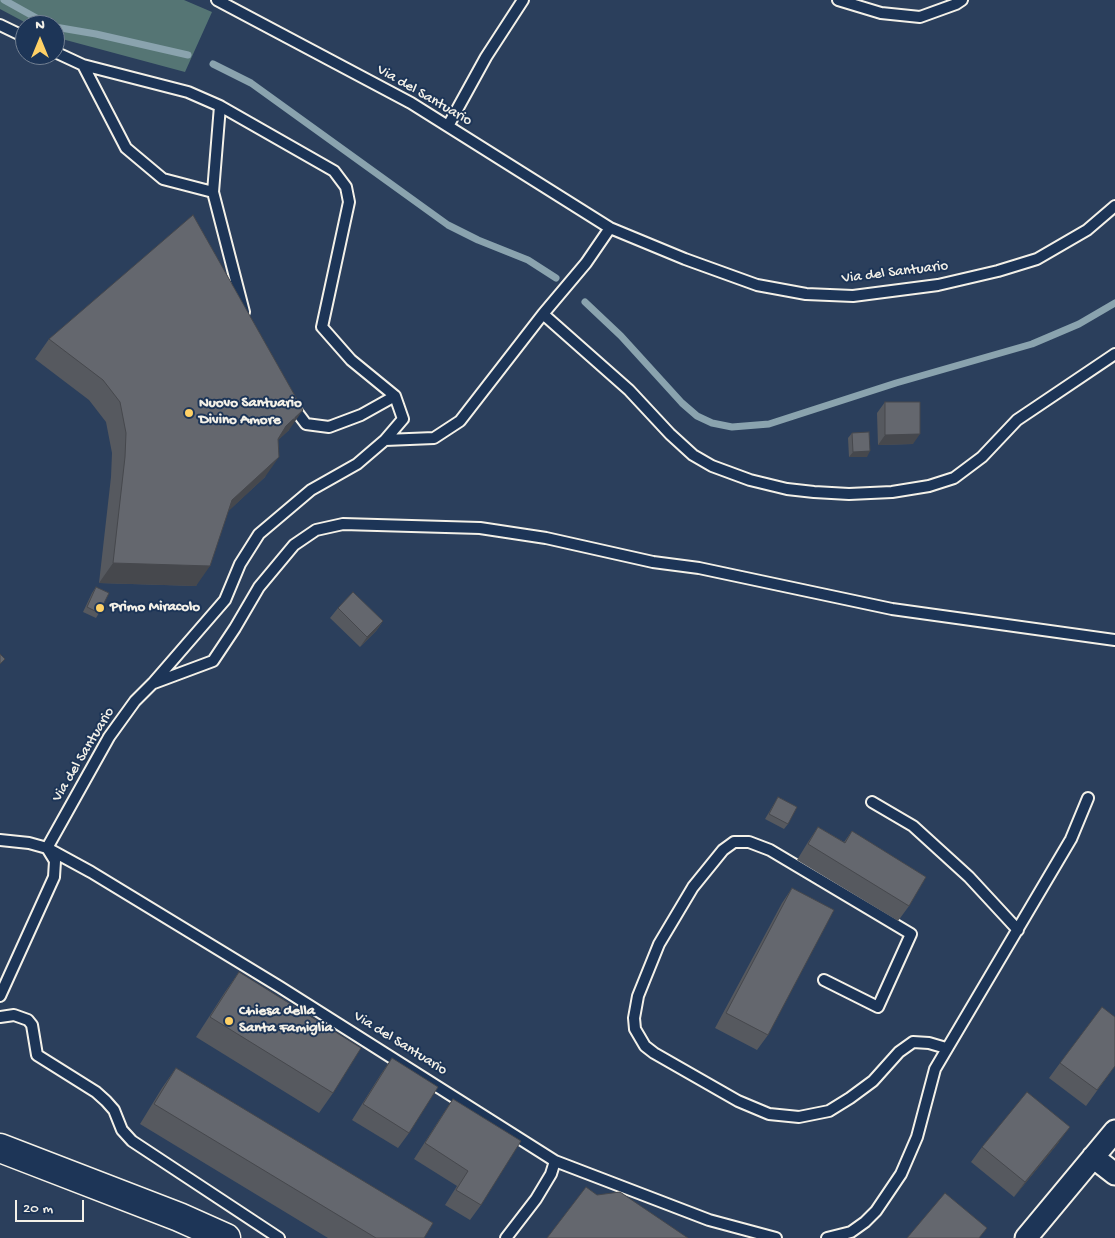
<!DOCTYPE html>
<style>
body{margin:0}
#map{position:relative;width:1115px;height:1238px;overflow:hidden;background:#2b3f5c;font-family:"Gochi Hand",sans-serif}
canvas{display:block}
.north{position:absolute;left:15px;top:15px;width:50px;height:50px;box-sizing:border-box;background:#1d3557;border:1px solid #738091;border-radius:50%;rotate:0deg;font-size:14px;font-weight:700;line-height:20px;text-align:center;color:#f4f1e8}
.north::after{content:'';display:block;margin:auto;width:18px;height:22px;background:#ffd166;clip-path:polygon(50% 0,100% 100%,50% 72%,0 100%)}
.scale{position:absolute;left:15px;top:1200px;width:69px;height:22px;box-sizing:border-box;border:2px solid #f4f1e8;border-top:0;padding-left:6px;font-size:15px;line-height:18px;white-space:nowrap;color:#f4f1e8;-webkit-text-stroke:4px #1d3557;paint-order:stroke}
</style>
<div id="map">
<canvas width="1115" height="1238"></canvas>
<div class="north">N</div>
<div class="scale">20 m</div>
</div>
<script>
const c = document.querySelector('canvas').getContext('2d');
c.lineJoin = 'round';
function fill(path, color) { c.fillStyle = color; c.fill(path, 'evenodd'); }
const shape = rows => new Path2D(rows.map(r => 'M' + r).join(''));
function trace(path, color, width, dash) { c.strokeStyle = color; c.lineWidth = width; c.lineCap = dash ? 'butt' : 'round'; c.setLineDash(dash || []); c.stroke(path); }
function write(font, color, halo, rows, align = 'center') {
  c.font = font + ' "Gochi Hand",sans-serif'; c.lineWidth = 4; c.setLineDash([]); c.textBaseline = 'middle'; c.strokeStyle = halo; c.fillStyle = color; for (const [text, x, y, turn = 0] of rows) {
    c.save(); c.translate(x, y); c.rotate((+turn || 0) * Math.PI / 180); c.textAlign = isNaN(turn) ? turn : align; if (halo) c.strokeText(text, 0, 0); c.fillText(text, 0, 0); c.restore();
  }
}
const green = shape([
 [0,0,184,0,212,12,185,72,62,39,55,36,55,25,30,25,0,9]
]);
const stream = shape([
 [4,0,49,25],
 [55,27,96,34,188,55],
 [213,64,251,83,448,225,478,240,528,260,556,278],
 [585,302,621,336,682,403,697,416,712,423,732,427,769,424,896,383,1032,344,1079,324,1115,303]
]);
const service = shape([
 [217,0,411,103,610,228,685,259,757,285,806,294,853,296,938,285,998,271,1037,259,1087,230,1115,206],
 [838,0,881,13,920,17,956,4,962,0],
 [0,25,25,37],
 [55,52,83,65,126,148,163,179,213,192,244,312],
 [83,65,188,92,220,106,213,192],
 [220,106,334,171,346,187,349,202,322,327,351,360,395,396,403,419,385,440,357,464,311,490,259,534,240,564,225,600,153,683,135,701,109,737,47,848,91,872,280,987,555,1161,551,1174,536,1199,506,1238],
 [448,126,486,57,523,0],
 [543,314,629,390,670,434,693,455,712,466,750,480,787,489,814,492,849,494,892,492,929,486,954,478,982,457,1017,420,1115,354],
 [291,404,306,424,329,427,361,415,395,396],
 [385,440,434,438,460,421,543,314,586,263,610,228],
 [154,683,213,661,235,628,259,587,294,545,316,530,343,524,480,528,546,538,653,562,699,568,892,609,1115,640],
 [872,802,913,826,969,877,1018,930],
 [0,840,29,843,47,848,55,861,54,877,0,996],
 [824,980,878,1007,911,934,770,850,749,842,734,842,723,850,693,887,659,944,638,996,634,1018,635,1029,645,1046,654,1053,738,1101,769,1114,799,1117,829,1111,850,1098,873,1081,899,1052,913,1042,929,1043,946,1048],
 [0,1017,14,1015,28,1020,32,1025,37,1055,96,1092,106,1101,114,1110,122,1130,132,1141,279,1238],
 [555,1161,709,1220,776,1238],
 [827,1238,851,1232,865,1222,876,1211,901,1174,917,1137,935,1069,1071,839,1088,798]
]);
const minor = shape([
 [1093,1157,1115,1174],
 [1026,1238,1115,1131]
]);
const secondary = shape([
 [0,1148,179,1217,226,1238]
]);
const wall = shape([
 [49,339,289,430,278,440,265,477,228,511,196,586,99,583,111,477,112,453,106,422,89,400,35,359],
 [885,402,913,444,878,445,877,413],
 [852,433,867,457,849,457,848,438],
 [96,587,99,613,96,618,83,612,92,593],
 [338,608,383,621,376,631,360,647,330,618],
 [778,797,788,824,784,829,765,819],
 [818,827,844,842,852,831,909,906,898,921,797,860,808,842],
 [792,888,768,1035,757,1050,715,1028,782,903],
 [239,972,333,1093,319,1113,196,1037,225,992],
 [392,1058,409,1133,398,1148,352,1120,381,1074],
 [1060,1063,1115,1066,1086,1106,1049,1078],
 [176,1068,424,1238,328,1238,140,1124,162,1088],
 [453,1099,481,1205,470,1220,445,1205,457,1186,414,1159,443,1114],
 [1059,1142,1014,1197,971,1162,982,1147]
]);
const shadedWall = shape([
 [303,410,289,430,272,446,286,426],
 [920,434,913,444,878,445,885,435],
 [870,451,867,457,849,457,853,452],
 [279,457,265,477,218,521,232,500],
 [113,563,210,566,196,586,99,583],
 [383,621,376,631,360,647,367,637],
 [1070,1127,1059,1142,1014,1197,1025,1182]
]);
const building = shape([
 [193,215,303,410,286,426,278,439,279,457,232,500,210,566,113,563,125,457,126,433,120,402,103,380,49,339,193,215],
 [885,402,920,402,920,434,885,435,885,402],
 [869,432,870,451,853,452,852,433,869,432],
 [96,587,109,593,99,613,87,607,96,587],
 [353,592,383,621,367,637,338,608,353,592],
 [0,654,5,659,0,664,0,654],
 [778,797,797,807,788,824,769,814,778,797],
 [818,827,845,843,852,831,926,877,909,906,808,844,818,827],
 [792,888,834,910,768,1035,726,1013,792,888],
 [239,972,361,1048,333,1093,210,1017,239,972],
 [1102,1007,1115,1017,1115,1066,1097,1090,1060,1063,1102,1007],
 [392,1058,438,1087,409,1133,363,1104,392,1058],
 [176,1068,433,1223,424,1238,376,1238,154,1104,176,1068],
 [1027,1092,1070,1127,1025,1182,982,1147,1027,1092],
 [453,1099,521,1141,481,1205,456,1190,468,1171,425,1143,453,1099],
 [586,1187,597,1195,620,1192,688,1238,547,1238,586,1187],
 [945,1193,987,1228,979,1238,907,1238,945,1193]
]);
const markers = [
 [189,413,5,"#ffd166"],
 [100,608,5,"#ffd166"],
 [229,1021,5,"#ffd166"]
];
const streetNames = [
 ["Via del Santuario",424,96,30],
 ["Via del Santuario",895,273,-7],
 ["Via del Santuario",84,755,-59],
 ["Via del Santuario",400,1044,32]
];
const poiNames = [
 ["Nuovo Santuario",199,404],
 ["Divino Amore",199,421],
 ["Primo Miracolo",110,608],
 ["Chiesa della",239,1012],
 ["Santa Famiglia",239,1029]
];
fill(green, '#557574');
trace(stream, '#8aa3ae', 7);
trace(service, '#f4f1e8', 14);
trace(minor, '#f4f1e8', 25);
trace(secondary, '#f4f1e8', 31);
trace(service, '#1d3557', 10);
trace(minor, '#1d3557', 21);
trace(secondary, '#1d3557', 28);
fill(wall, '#56595f');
fill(shadedWall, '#46484d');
fill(building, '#64676e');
trace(building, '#46484d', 1);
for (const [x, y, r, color] of markers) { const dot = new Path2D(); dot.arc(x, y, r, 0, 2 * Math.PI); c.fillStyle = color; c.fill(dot); trace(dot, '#1d3557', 2); }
write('15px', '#f4f1e8', '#1d3557', streetNames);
write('bold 15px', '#f4f1e8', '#1d3557', poiNames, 'left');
</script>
